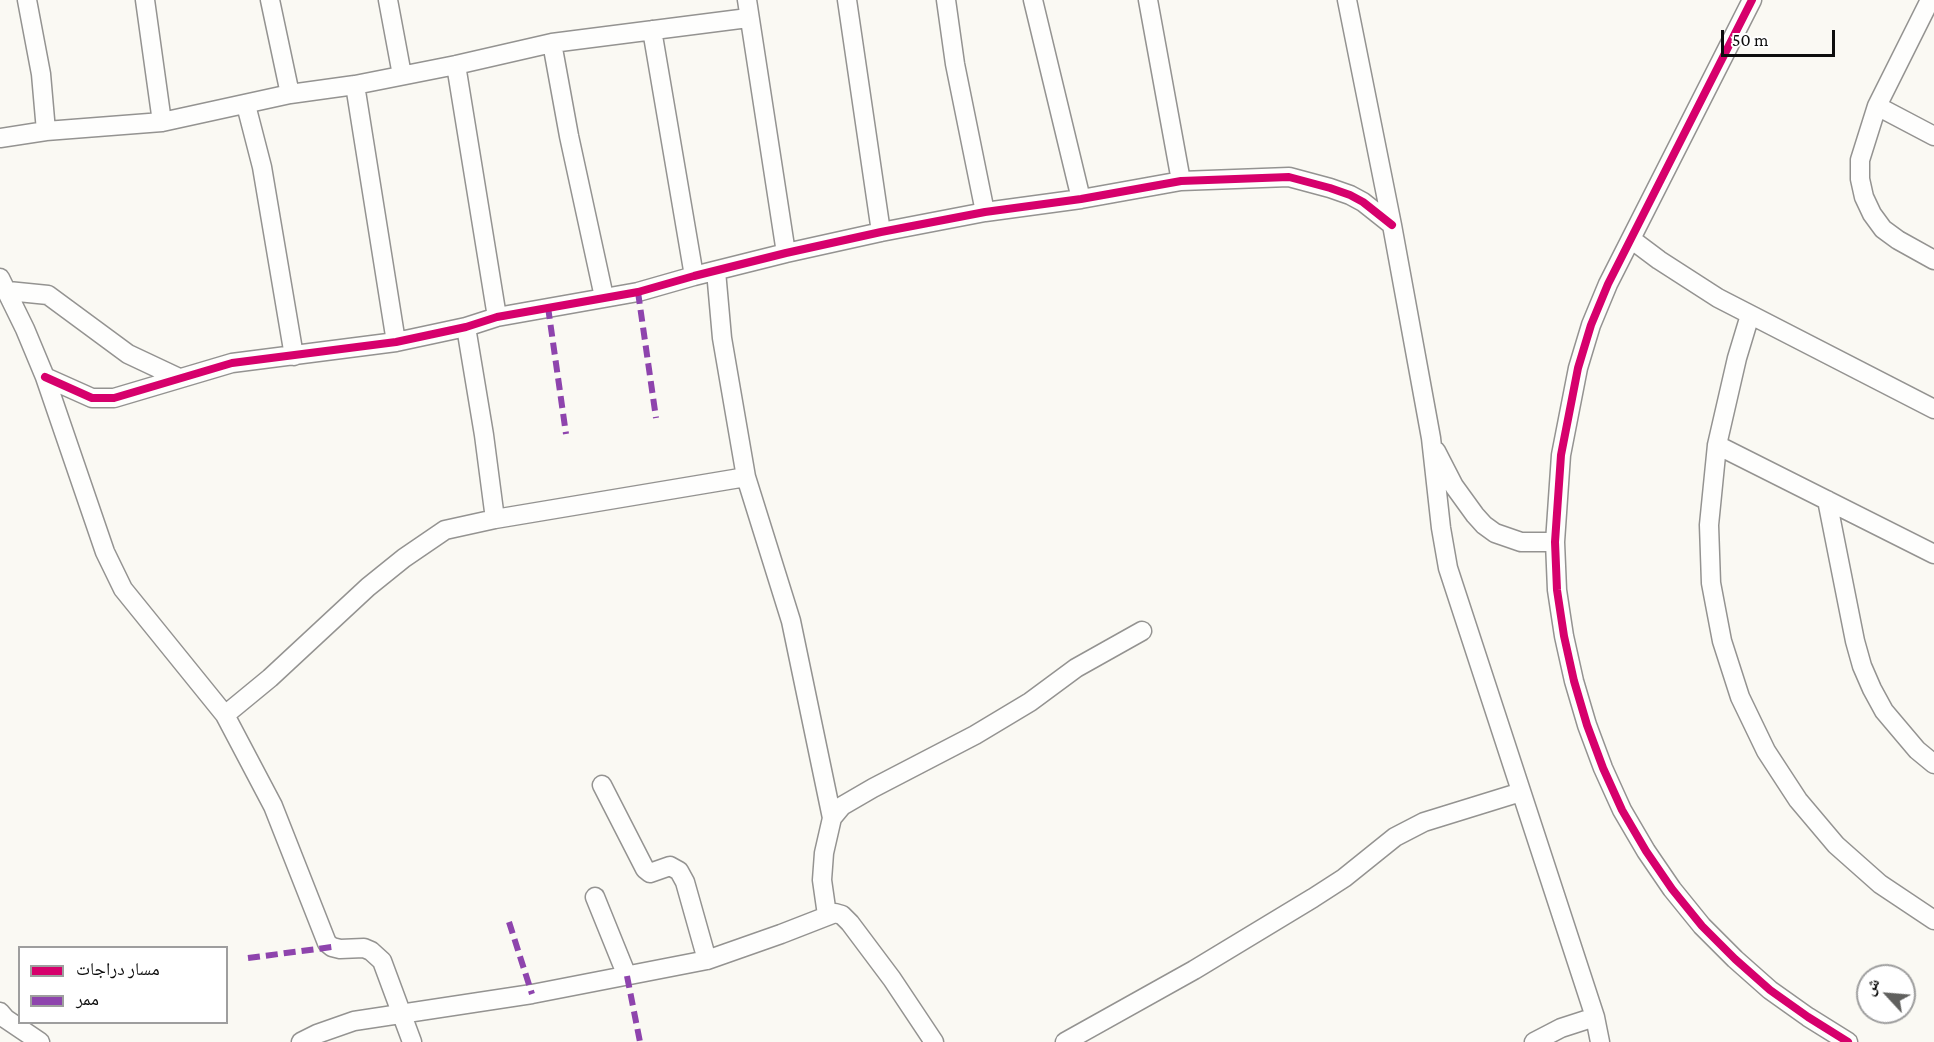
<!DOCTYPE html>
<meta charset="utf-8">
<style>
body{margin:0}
#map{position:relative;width:1934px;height:1042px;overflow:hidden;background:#faf9f3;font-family:"Crimson Pro","Noto Naskh Arabic",serif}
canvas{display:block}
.legend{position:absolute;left:18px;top:946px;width:210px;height:78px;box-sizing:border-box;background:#fff;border:2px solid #9e9e9e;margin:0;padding:8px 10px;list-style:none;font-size:18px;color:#0d0d0d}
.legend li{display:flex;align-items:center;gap:12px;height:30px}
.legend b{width:30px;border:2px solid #9e9e9e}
.north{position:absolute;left:1856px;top:964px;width:60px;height:60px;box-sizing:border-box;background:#fff;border:2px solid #9e9e9e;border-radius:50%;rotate:296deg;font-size:16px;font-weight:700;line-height:24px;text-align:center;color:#0d0d0d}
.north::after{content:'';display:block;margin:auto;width:21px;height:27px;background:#60605e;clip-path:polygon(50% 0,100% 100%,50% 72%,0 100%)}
.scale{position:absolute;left:1721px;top:30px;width:114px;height:27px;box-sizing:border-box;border:3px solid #0d0d0d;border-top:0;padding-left:8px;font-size:18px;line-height:21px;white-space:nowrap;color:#0d0d0d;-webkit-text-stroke:4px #fff;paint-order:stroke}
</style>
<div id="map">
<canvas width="1934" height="1042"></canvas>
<ul class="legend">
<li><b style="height:8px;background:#d6006c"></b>مسار دراجات</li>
<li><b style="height:8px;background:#8e44ad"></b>ممر</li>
</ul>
<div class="north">ش</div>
<div class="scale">50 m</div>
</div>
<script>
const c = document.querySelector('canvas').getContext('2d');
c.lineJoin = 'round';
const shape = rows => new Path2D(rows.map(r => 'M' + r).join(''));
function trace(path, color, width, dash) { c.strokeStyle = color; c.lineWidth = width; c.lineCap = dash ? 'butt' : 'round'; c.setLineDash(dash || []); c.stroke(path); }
const minor = shape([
 [27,0,41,74,46,131,162,122,290,94,355,85,456,65,552,43,748,18],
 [145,0,162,122],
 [270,0,290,94],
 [388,0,402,75],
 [747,0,786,253],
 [847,0,881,232],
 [946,0,955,64,985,212],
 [1033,0,1081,199],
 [1148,0,1181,181],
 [1347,0,1392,225,1431,438,1441,528,1448,568,1595,1017,1600,1042],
 [1752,0,1608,284,1591,325,1578,368,1561,455,1555,542,1557,590,1564,636,1574,681,1587,725,1603,768,1622,810,1646,851,1672,889,1702,926,1735,959,1770,990,1808,1017,1848,1042],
 [1930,0,1877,106,1860,160,1860,179,1864,197,1872,214,1883,229,1898,240,1934,260],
 [652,30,694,276],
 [552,43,569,136,604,297],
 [456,65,497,317],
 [355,85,396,342],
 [246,105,262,167,294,356],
 [1877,106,1934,136],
 [0,138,46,131],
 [1631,239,1659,260,1718,298,1934,409],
 [0,278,25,329,45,377,105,552,123,589,225,715,273,806,327,943,332,947,340,949,364,948,371,951,382,961,412,1042],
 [8,291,48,295,128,354,179,378],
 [1750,315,1737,358,1717,445,1709,525,1711,583,1722,641,1740,697,1766,751,1798,800,1836,845,1880,884,1934,920],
 [45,377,92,398,114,398,232,363,396,342,466,327,497,317,638,292,694,276,786,253,881,232,985,212,1081,199,1181,181,1289,177,1330,188,1350,195,1363,202,1392,225],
 [1717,445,1934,554],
 [1436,451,1454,486,1475,515,1484,525,1495,533,1521,542,1555,542],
 [746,477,791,621,832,818],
 [1827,500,1855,641,1862,666,1872,689,1884,711,1917,750,1934,764],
 [495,519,746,477,722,338,716,271],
 [225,715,270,678,368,587,404,558,445,530,495,519,484,435,466,327],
 [602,785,645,869,650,873,670,866,679,871,685,882,707,960],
 [595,897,627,976],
 [827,915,822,880,824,853,832,818,842,806,873,788,975,735,1030,702,1076,668,1142,631],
 [0,1012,6,1019,40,1042],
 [301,1042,317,1034,354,1021,532,994,707,960,781,934,835,913,842,915,850,923,892,979,934,1042],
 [1065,1042,1194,970,1313,898,1344,878,1395,837,1424,822,1521,792],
 [1534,1042,1561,1028,1595,1017]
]);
const quiet = shape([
 [638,292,656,418],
 [548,307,566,434],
 [509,922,532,994],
 [248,958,332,947],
 [627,976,640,1042]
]);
const cycleway = shape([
 [1752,0,1608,284,1591,325,1578,368,1561,455,1555,542,1557,590,1564,636,1574,681,1587,725,1603,768,1622,810,1646,851,1672,889,1702,926,1735,959,1770,990,1808,1017,1848,1042],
 [45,377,92,398,114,398,232,363,396,342,466,327,497,317,638,292,694,276,786,253,881,232,985,212,1081,199,1181,181,1289,177,1330,188,1350,195,1363,202,1392,225]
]);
trace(minor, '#949391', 21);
trace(minor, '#fefefd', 18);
trace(quiet, '#8e44ad', 6, [12, 6]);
trace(cycleway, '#d6006c', 8);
</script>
